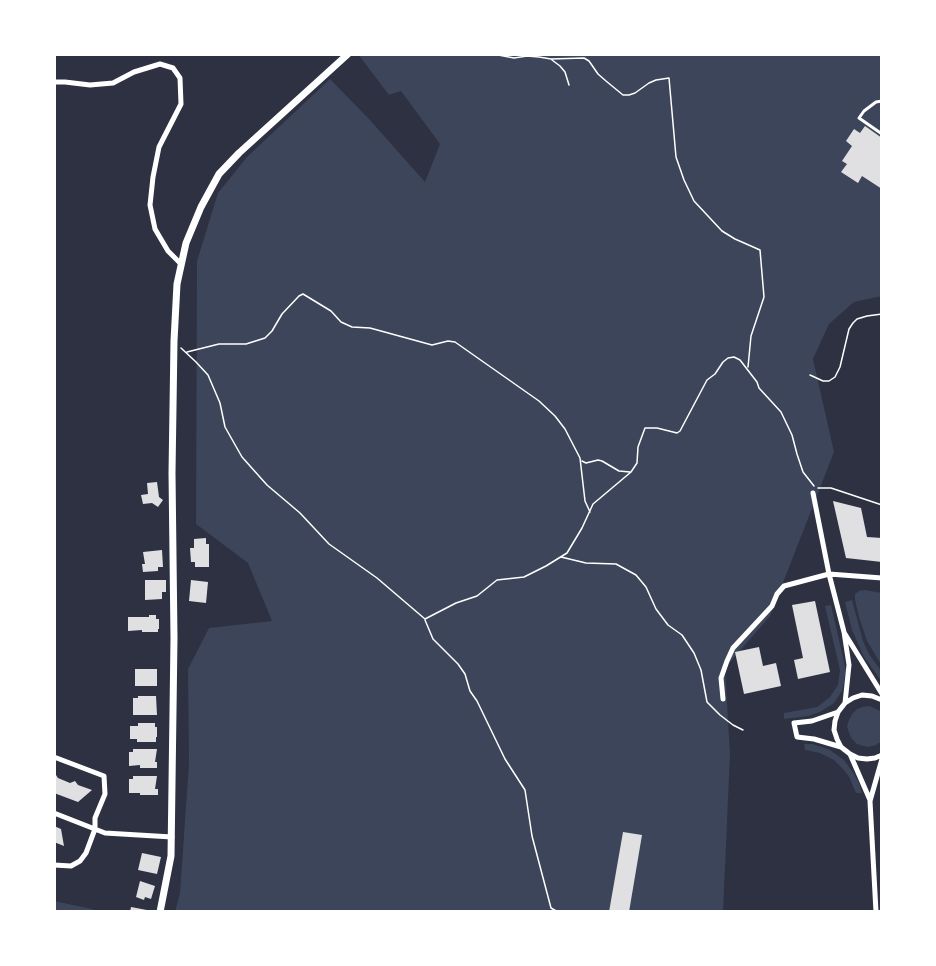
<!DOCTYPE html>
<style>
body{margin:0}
#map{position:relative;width:936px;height:966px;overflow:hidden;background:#2d3142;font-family:"Nunito Sans",sans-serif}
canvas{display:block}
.frame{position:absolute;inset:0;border:56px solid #fff;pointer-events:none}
</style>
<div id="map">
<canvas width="936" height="966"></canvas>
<div class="frame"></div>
</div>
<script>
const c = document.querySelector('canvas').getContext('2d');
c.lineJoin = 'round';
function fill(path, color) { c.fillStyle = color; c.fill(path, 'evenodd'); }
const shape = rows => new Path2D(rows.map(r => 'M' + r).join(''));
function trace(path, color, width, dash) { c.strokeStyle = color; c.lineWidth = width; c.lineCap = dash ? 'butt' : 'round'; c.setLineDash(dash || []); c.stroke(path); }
const green = shape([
 [358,54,882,54,882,296,854,302,829,324,813,359,834,452,770,616,725,668,730,754,723,912,175,912,180,893,189,763,188,669,209,628,272,621,248,563,196,524,197,261,218,193,247,157,330,79,369,119,425,182,440,144,401,91,389,95],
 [865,590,882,593,882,666,867,641,859,617,855,600,855,594,859,591],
 [852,600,863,641,869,654,882,672,882,682,864,657,852,630,845,602],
 [831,605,846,671,842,691,834,703,820,712,808,716,784,719,784,713,817,707,830,697,838,685,840,670,825,606],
 [870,706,882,712,882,741,876,745,869,747,863,746,857,744,852,739,849,733,847,726,849,720,852,714,857,709,863,707],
 [804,744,813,744,830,750,844,760,854,774,859,783,862,793,856,793,849,777,844,770,834,760,820,753,805,750],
 [54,901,92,909,94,912,54,912]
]);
const building = shape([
 [865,126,882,138,882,189,862,176,858,183,841,172,847,164,842,161,852,146,846,141,854,129,860,133],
 [157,482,159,497,163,500,158,507,152,503,143,504,141,495,148,494,147,483],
 [833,501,861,508,867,537,882,538,882,562,846,558],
 [206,538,206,544,209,544,209,567,195,567,195,562,191,562,190,548,194,548,194,539],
 [162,550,163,567,158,567,158,571,143,572,142,564,145,564,143,552],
 [145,580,166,580,166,592,162,592,162,599,145,600],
 [191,580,208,582,206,603,189,601],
 [815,601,830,672,798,679,794,660,803,658,792,605],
 [149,615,156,615,156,619,159,619,159,629,158,629,158,632,142,632,142,630,128,631,128,617,149,617],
 [759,647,763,666,776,663,781,686,744,694,735,652],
 [135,669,157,669,157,686,135,686],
 [138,696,156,696,157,715,133,715,133,698,138,698],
 [138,723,155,723,155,727,157,727,157,737,156,737,156,742,137,742,137,739,130,739,130,726,138,726],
 [133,749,157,749,155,762,157,762,157,768,140,768,140,765,129,766,129,752,133,752],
 [54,772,58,778,70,783,75,781,78,785,92,790,78,802,54,793],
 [133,776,157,776,155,789,158,789,158,795,140,795,140,793,129,793,129,779,133,779],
 [54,826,61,829,64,846,54,842],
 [623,832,642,835,629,912,609,912],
 [142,853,161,857,157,874,138,870],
 [140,881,155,886,151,899,145,897,144,900,136,897],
 [131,907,152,911,152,912,130,912]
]);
const path = shape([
 [493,54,514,58,527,56,539,57,551,59,584,58,589,61,598,74,606,81,623,95,629,95,635,93,649,83,656,80,669,78,676,157,684,180,694,201,722,231,735,239,760,250,764,297,751,336,748,367],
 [552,60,560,66,565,72,569,85],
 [181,348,196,362,208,375,220,403,225,427,242,457,267,485,300,513,329,544,377,578,425,619,456,603,477,596,497,580,524,577,546,566,567,553,582,528,593,504,631,472,637,463,638,447,645,428,657,428,677,433,680,431,707,380,715,374,723,362,728,358,734,357,740,360,757,382,759,388,781,412,792,435,797,454,803,472,814,486],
 [187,352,219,344,246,344,265,338,272,331,282,314,299,296,303,294,331,311,341,322,352,327,370,328,432,345,448,341,455,342,539,401,555,416,565,429,580,458,585,501,590,512],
 [810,375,823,381,829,381,835,377,840,367,849,329,853,323,857,319,867,316,882,314],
 [582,461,586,463,598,460,602,461,619,471,630,472],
 [818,488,831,488,882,505],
 [561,557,586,563,616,564,636,575,646,587,656,609,668,625,682,635,694,653,701,670,707,702,720,715,733,725,743,730],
 [425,620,433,639,458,664,465,674,470,691,477,701,505,759,525,790,532,836,551,908,558,912]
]);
const service = shape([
 [882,101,876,102,864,111,859,118,882,134]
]);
const minor = shape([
 [54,82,65,82,90,85,113,83,134,72,160,64,173,68,180,78,181,104,159,147,153,177,150,205,155,229,168,251,181,264],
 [813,493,829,574,844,632,849,665,845,703],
 [845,634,882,694],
 [723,699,721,678,727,661,733,648,772,606,777,594,784,586,829,574,882,578],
 [882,700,872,696,862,695,853,698,845,703,838,712,835,721,834,730,837,739,841,747,850,754,858,758,867,759,875,758,882,755],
 [838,712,812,721,794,723,797,737,814,739,841,747],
 [850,754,870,800],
 [54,757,104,776,105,794,95,818,95,829,86,853,80,861,71,866,54,865],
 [54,813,105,833,172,837],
 [876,912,870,801,882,759]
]);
const tertiary = shape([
 [160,912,171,856,174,638,172,473,174,341,177,284,186,243,201,207,219,174,239,153,348,54]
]);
fill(green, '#3c4559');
fill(building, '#e0e0e3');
trace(path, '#fff', 1.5);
trace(service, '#fff', 3);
trace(minor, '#fff', 5);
trace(tertiary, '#fff', 7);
</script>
